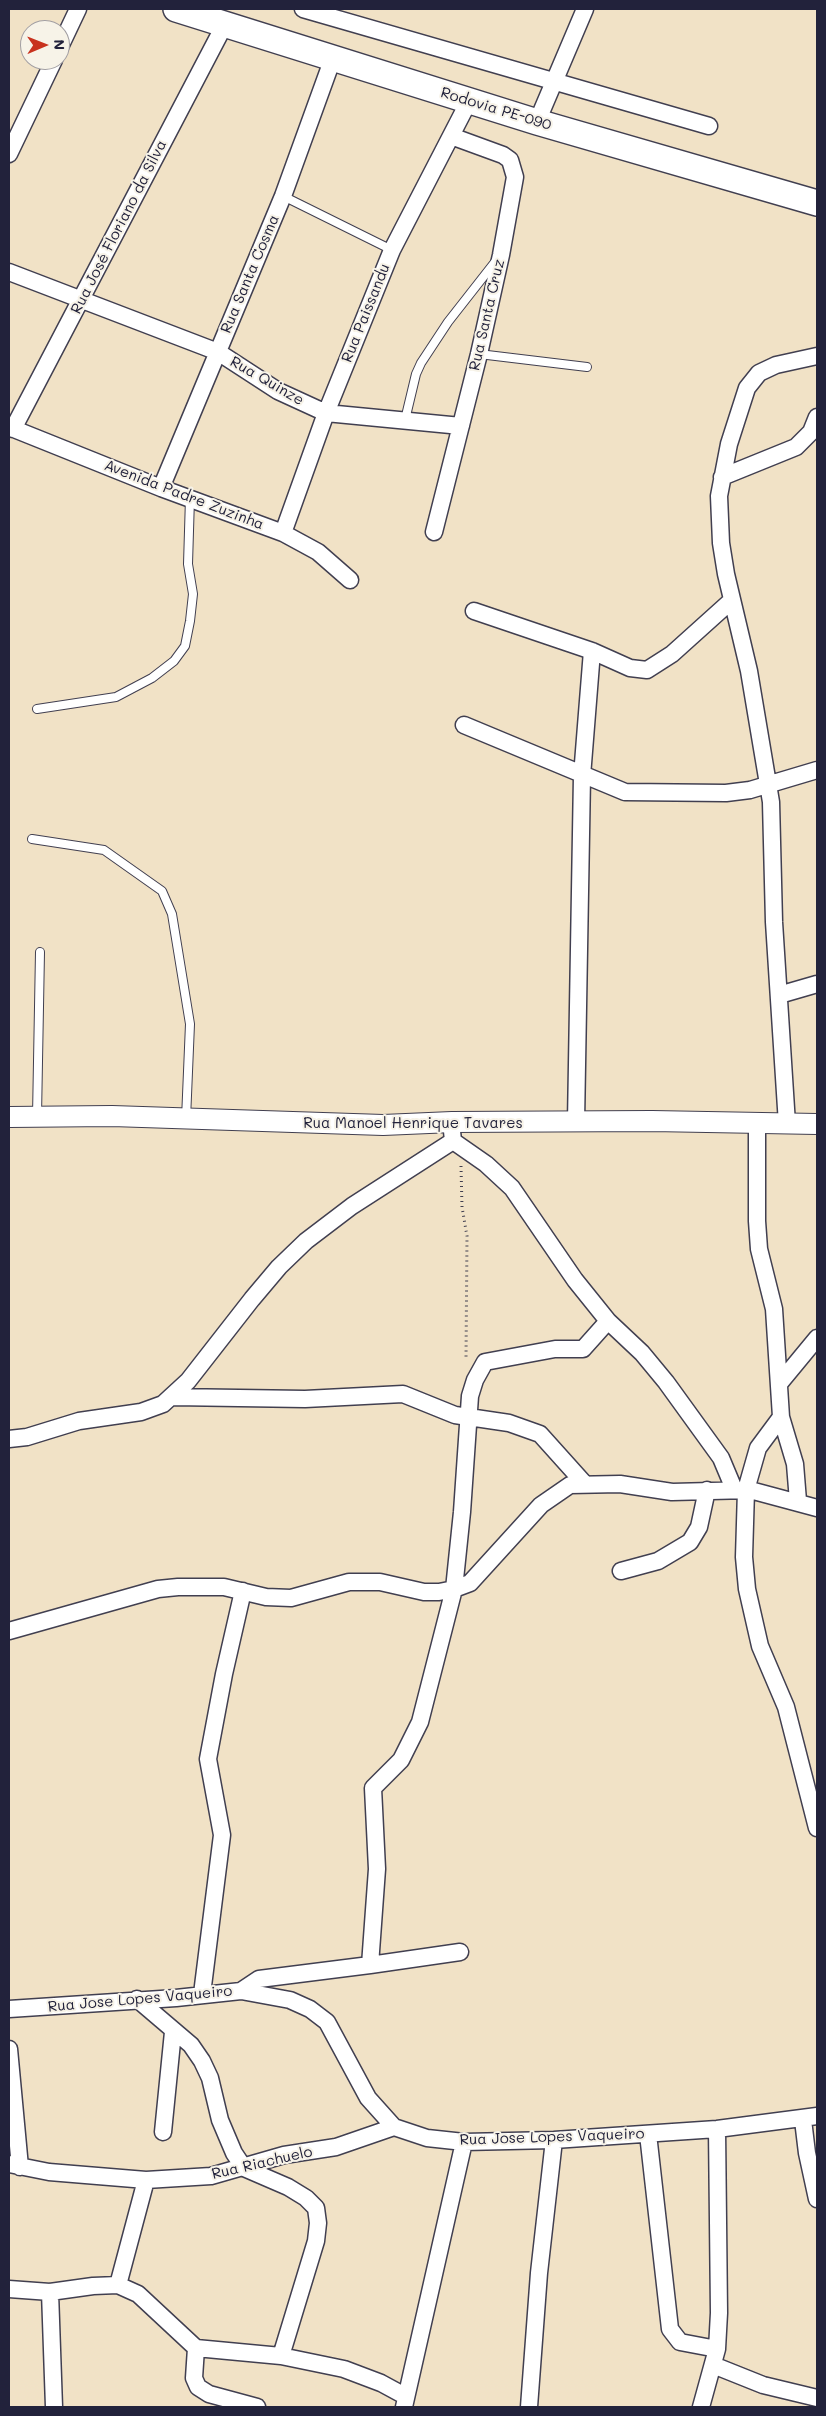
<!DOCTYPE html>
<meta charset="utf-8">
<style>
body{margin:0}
#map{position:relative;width:826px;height:2416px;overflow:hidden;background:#f1e2c6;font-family:Mali,sans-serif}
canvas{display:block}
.frame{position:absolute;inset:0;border:10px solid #22223b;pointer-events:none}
.north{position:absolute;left:20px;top:20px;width:50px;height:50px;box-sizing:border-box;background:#f7f3e8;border:1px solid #a29fa3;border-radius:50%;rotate:89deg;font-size:14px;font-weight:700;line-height:20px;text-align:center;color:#22223b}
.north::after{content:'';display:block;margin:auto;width:18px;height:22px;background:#c8321e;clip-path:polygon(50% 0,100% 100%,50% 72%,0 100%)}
</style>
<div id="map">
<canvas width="826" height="2416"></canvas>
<div class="frame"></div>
<div class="north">N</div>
</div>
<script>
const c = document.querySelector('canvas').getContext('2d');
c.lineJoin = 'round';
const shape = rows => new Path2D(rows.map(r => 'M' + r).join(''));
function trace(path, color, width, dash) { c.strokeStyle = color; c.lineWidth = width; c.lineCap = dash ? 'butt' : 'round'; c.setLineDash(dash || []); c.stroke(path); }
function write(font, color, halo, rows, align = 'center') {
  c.font = font + ' Mali,sans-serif'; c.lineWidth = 4; c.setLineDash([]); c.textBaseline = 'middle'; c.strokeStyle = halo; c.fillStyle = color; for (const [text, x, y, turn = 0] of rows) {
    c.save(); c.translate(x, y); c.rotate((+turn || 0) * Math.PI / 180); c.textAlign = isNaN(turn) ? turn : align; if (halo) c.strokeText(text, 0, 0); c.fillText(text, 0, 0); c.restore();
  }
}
const path = shape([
 [461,1166,462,1207,467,1236,466,1359]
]);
const service = shape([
 [283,196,392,250],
 [479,354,587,367],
 [405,420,416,374,421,363,448,322,495,262],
 [37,709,116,697,152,678,174,661,185,646,190,621,193,594,188,564,190,498],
 [32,839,104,850,162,891,172,914,190,1024,186,1119],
 [37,1116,40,952]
]);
const minor = shape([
 [303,9,709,126],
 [60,47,78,9],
 [537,122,585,9],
 [9,154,54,60],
 [9,272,218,352,278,391,326,413,461,426],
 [9,427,161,488,283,533,318,552,350,580],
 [13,429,225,24],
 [722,477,796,447,811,432,817,417],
 [161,488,283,196,333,58],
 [434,532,479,354,501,255,515,177,510,160,503,155,451,136],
 [283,533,326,413,392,250,469,101],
 [474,611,592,651,630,668,647,670,672,654,732,600],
 [464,725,625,792,726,793,750,790,817,770],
 [779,995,817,984],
 [576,1122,582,776,592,651],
 [757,1123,757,1221,759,1249,774,1309,781,1417,795,1464,798,1501],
 [787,1124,774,922,771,802,749,671,726,574,721,543,719,496,729,444,747,388,759,373,776,365,817,356],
 [452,1131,453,1141,486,1164,512,1188,575,1280,608,1321,642,1353,666,1382,721,1458,734,1489],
 [779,1384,817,1338],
 [173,1397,305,1399,403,1394,455,1415,509,1423,540,1434,584,1483],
 [781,1417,758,1448,746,1490,744,1557,747,1589,760,1646,786,1707,817,1828],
 [9,1439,27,1437,79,1421,141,1412,163,1404,188,1381,252,1299,279,1267,306,1241,352,1206,453,1141],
 [621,1571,658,1561,690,1542,699,1527,707,1490],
 [9,1631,158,1589,178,1587,224,1587,266,1597,291,1598,349,1582,380,1582,424,1592,439,1592,454,1589,470,1583,541,1505,570,1485,620,1484,672,1492,750,1490,817,1508],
 [370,1965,460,1952],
 [241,1991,259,1979,370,1965,377,1869,373,1788,401,1760,420,1722,454,1589,462,1512,470,1396,475,1380,485,1362,555,1349,583,1349,608,1321],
 [202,1994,222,1835,208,1759,224,1674,243,1591],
 [137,1999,191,2045,202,2061,210,2078,220,2120,234,2153,244,2168,288,2187,306,2198,316,2208,318,2223,316,2241,281,2356],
 [9,2009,176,1998,241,1991,290,2000,310,2009,327,2022,368,2098,394,2127,427,2138,464,2142,554,2140,717,2129,817,2116],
 [9,2049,20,2167],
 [803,2120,807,2153,817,2199],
 [163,2132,173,2032],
 [648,2134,670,2329,680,2342,717,2349],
 [9,2164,49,2172,146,2180,211,2176,284,2155,336,2147,394,2127],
 [118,2285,146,2180],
 [9,2289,50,2292,93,2286,118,2285,138,2294,196,2348,281,2356,344,2369,381,2383,405,2396],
 [50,2292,54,2407],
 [196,2348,194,2378,198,2387,209,2394,257,2407],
 [713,2365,763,2385,817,2398],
 [404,2407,464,2142],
 [529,2407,539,2273,554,2140],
 [701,2407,717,2349,719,2313,717,2129]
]);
const tertiary = shape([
 [9,1117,112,1116,383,1125,452,1122,652,1121,817,1124]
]);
const primary = shape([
 [176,9,537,122,817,203]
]);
const streetNames = [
 ["Rodovia PE-090",496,109,17],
 ["Rua José Floriano da Silva",119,227,-63],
 ["Rua Santa Cosma",250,274,-67],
 ["Rua Paissandu",366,313,-68],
 ["Rua Santa Cruz",487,315,-77],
 ["Rua Quinze",267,381,30],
 ["Avenida Padre Zuzinha",184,495,21],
 ["Rua Manoel Henrique Tavares",413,1123],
 ["Rua Jose Lopes Vaqueiro",140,1999,-5],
 ["Rua Jose Lopes Vaqueiro",552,2137,-2],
 ["Rua Riachuelo",262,2163,-13]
];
trace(service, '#413f50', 10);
trace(minor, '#413f50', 19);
trace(tertiary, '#413f50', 22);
trace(primary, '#413f50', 28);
trace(path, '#413f50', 3, [1, 4]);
trace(service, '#fff', 8);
trace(minor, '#fff', 16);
trace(tertiary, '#fff', 20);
trace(primary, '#fff', 25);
write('15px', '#22223b', '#f7f3e8', streetNames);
</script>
